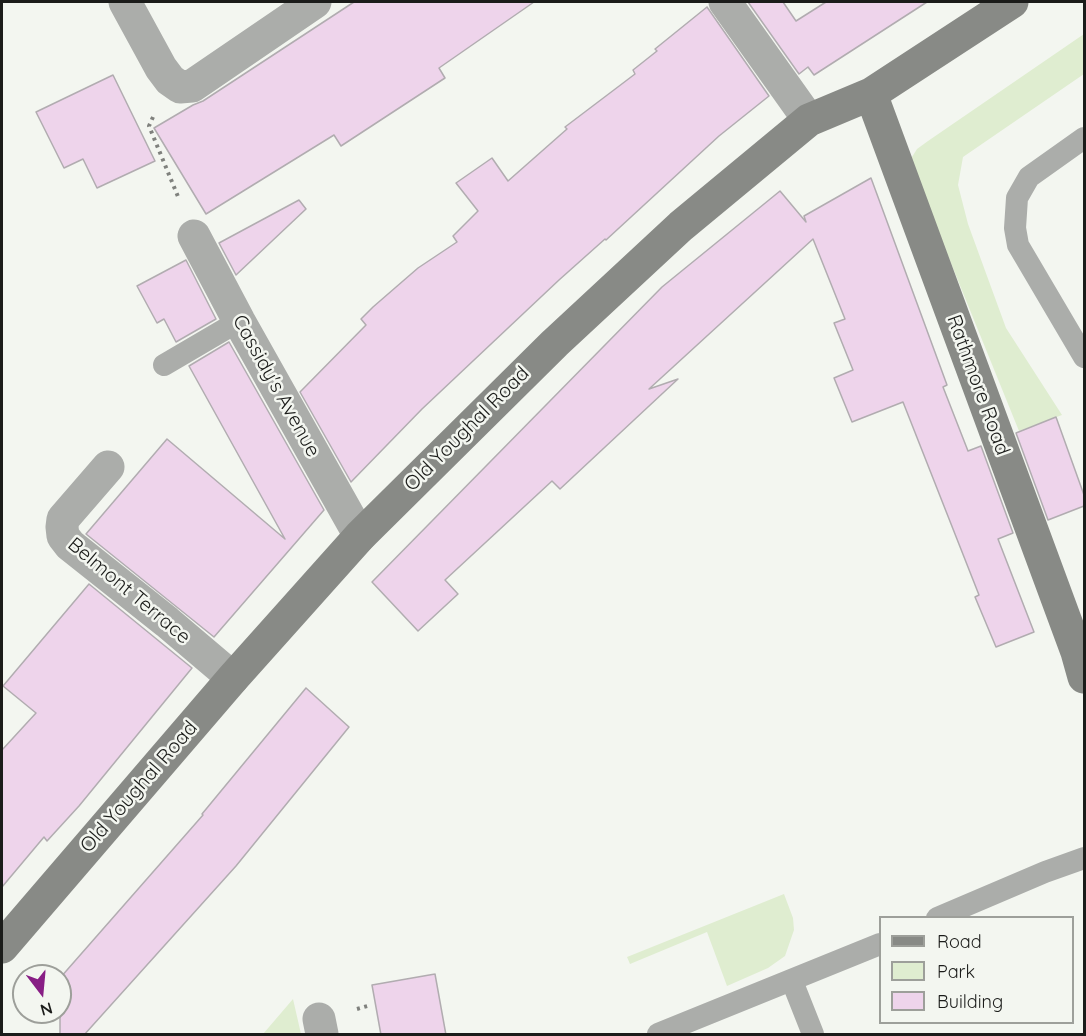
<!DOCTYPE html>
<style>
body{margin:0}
#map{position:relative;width:1086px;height:1036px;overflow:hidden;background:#f3f6f0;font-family:Quicksand,sans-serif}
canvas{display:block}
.frame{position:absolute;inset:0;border:3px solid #1b1c1a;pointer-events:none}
.legend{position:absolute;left:879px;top:916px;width:195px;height:108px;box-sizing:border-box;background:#f3f6f0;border:2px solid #9d9f9a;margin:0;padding:8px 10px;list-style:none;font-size:18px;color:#1b1c1a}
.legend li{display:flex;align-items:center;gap:12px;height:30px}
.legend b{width:30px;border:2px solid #9d9f9a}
.north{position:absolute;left:12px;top:964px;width:60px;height:60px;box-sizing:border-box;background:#f3f6f0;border:2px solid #9d9f9a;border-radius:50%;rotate:164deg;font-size:16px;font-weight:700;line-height:24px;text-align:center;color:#1b1c1a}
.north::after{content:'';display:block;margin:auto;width:21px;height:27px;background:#881e85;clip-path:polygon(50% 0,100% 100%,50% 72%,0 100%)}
</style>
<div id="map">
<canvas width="1086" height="1036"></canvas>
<div class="frame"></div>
<ul class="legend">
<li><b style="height:8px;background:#888a86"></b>Road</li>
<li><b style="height:16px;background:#dfedd0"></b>Park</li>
<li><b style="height:16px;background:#eed4eb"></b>Building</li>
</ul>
<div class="north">N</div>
</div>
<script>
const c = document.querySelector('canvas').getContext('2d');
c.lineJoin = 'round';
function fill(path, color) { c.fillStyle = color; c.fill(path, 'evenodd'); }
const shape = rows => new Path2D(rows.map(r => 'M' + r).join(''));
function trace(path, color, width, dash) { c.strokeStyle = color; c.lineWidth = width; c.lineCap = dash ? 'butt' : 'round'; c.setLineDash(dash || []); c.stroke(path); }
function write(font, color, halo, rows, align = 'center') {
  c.font = font + ' Quicksand,sans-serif'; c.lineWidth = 5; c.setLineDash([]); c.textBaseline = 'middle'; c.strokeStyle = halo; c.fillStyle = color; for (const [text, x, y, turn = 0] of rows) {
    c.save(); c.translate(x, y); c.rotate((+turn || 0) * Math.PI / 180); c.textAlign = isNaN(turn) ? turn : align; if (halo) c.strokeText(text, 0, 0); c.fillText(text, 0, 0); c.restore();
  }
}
const green = shape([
 [1084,34,1084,74,963,157,958,185,968,224,1006,328,1062,415,1019,431,914,172,912,157,917,149,928,141],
 [784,894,793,918,794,930,785,956,768,968,727,986,707,932,630,964,627,957],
 [293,999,301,1034,263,1034]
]);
const building = shape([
 [354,2,534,2,439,68,445,78,341,146,334,135,206,214,154,128,193,105,203,101,354,2],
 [748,2,783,2,796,21,826,2,927,2,814,75,808,67,799,74,748,2],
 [707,7,769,96,719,136,606,240,605,239,559,280,422,409,351,482,300,392,366,325,361,319,373,307,418,268,457,242,453,236,478,211,456,183,492,158,508,181,567,129,565,127,635,74,633,70,657,51,655,49,707,7],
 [113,75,155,161,97,188,83,159,64,168,36,112,113,75],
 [871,178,947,385,943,387,968,451,981,446,1013,533,998,539,1034,632,996,647,975,597,979,595,903,402,852,422,834,378,853,370,834,323,845,319,813,239,649,389,678,379,560,489,552,481,445,580,458,594,418,631,372,582,662,287,780,191,806,222,804,216,871,178],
 [299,200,306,209,236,275,219,243,299,200],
 [186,260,216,319,176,342,164,319,157,323,137,286,186,260],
 [229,342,324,510,214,637,86,534,167,439,285,539,189,366,229,342],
 [1056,417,1084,495,1084,506,1048,520,1016,433,1056,417],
 [89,584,192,668,79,806,47,841,44,837,2,887,2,750,36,713,3,686,89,584],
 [306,688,349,727,236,866,84,1035,60,1035,60,978,203,815,202,814,306,688],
 [435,974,446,1035,381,1035,372,985,435,974]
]);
const path = shape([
 [153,117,149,126,179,199],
 [357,1009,371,1005]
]);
const lane = shape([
 [1084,138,1029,177,1017,198,1015,228,1018,245,1084,357],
 [164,365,239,321],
 [937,918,1045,872,1084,858],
 [792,981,813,1034],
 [658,1034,880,944]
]);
const street = shape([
 [125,2,161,68,170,80,180,87,192,86,315,2],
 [725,2,809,120],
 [194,236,239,321,360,536],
 [108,467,63,519,62,527,63,536,70,545,167,622,233,678],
 [319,1019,322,1034]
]);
const secondary = shape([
 [871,94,1077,652,1084,677],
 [2,947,233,678,360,536,555,343,681,226,809,120,871,94,1012,2]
]);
const streetNames = [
 ["Rathmore Road",978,385,70],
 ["Cassidy's Avenue",276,386,61],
 ["Old Youghal Road",467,429,-45],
 ["Belmont Terrace",129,591,40],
 ["Old Youghal Road",139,787,-49]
];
fill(green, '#dfedd0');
fill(building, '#eed4eb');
trace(building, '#b1acb0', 1.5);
trace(path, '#7f817d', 4, [3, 4.5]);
trace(lane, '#abadaa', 22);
trace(street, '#abadaa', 33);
trace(secondary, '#888a86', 33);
write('20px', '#1b1c1a', '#f3f6f0', streetNames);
</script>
